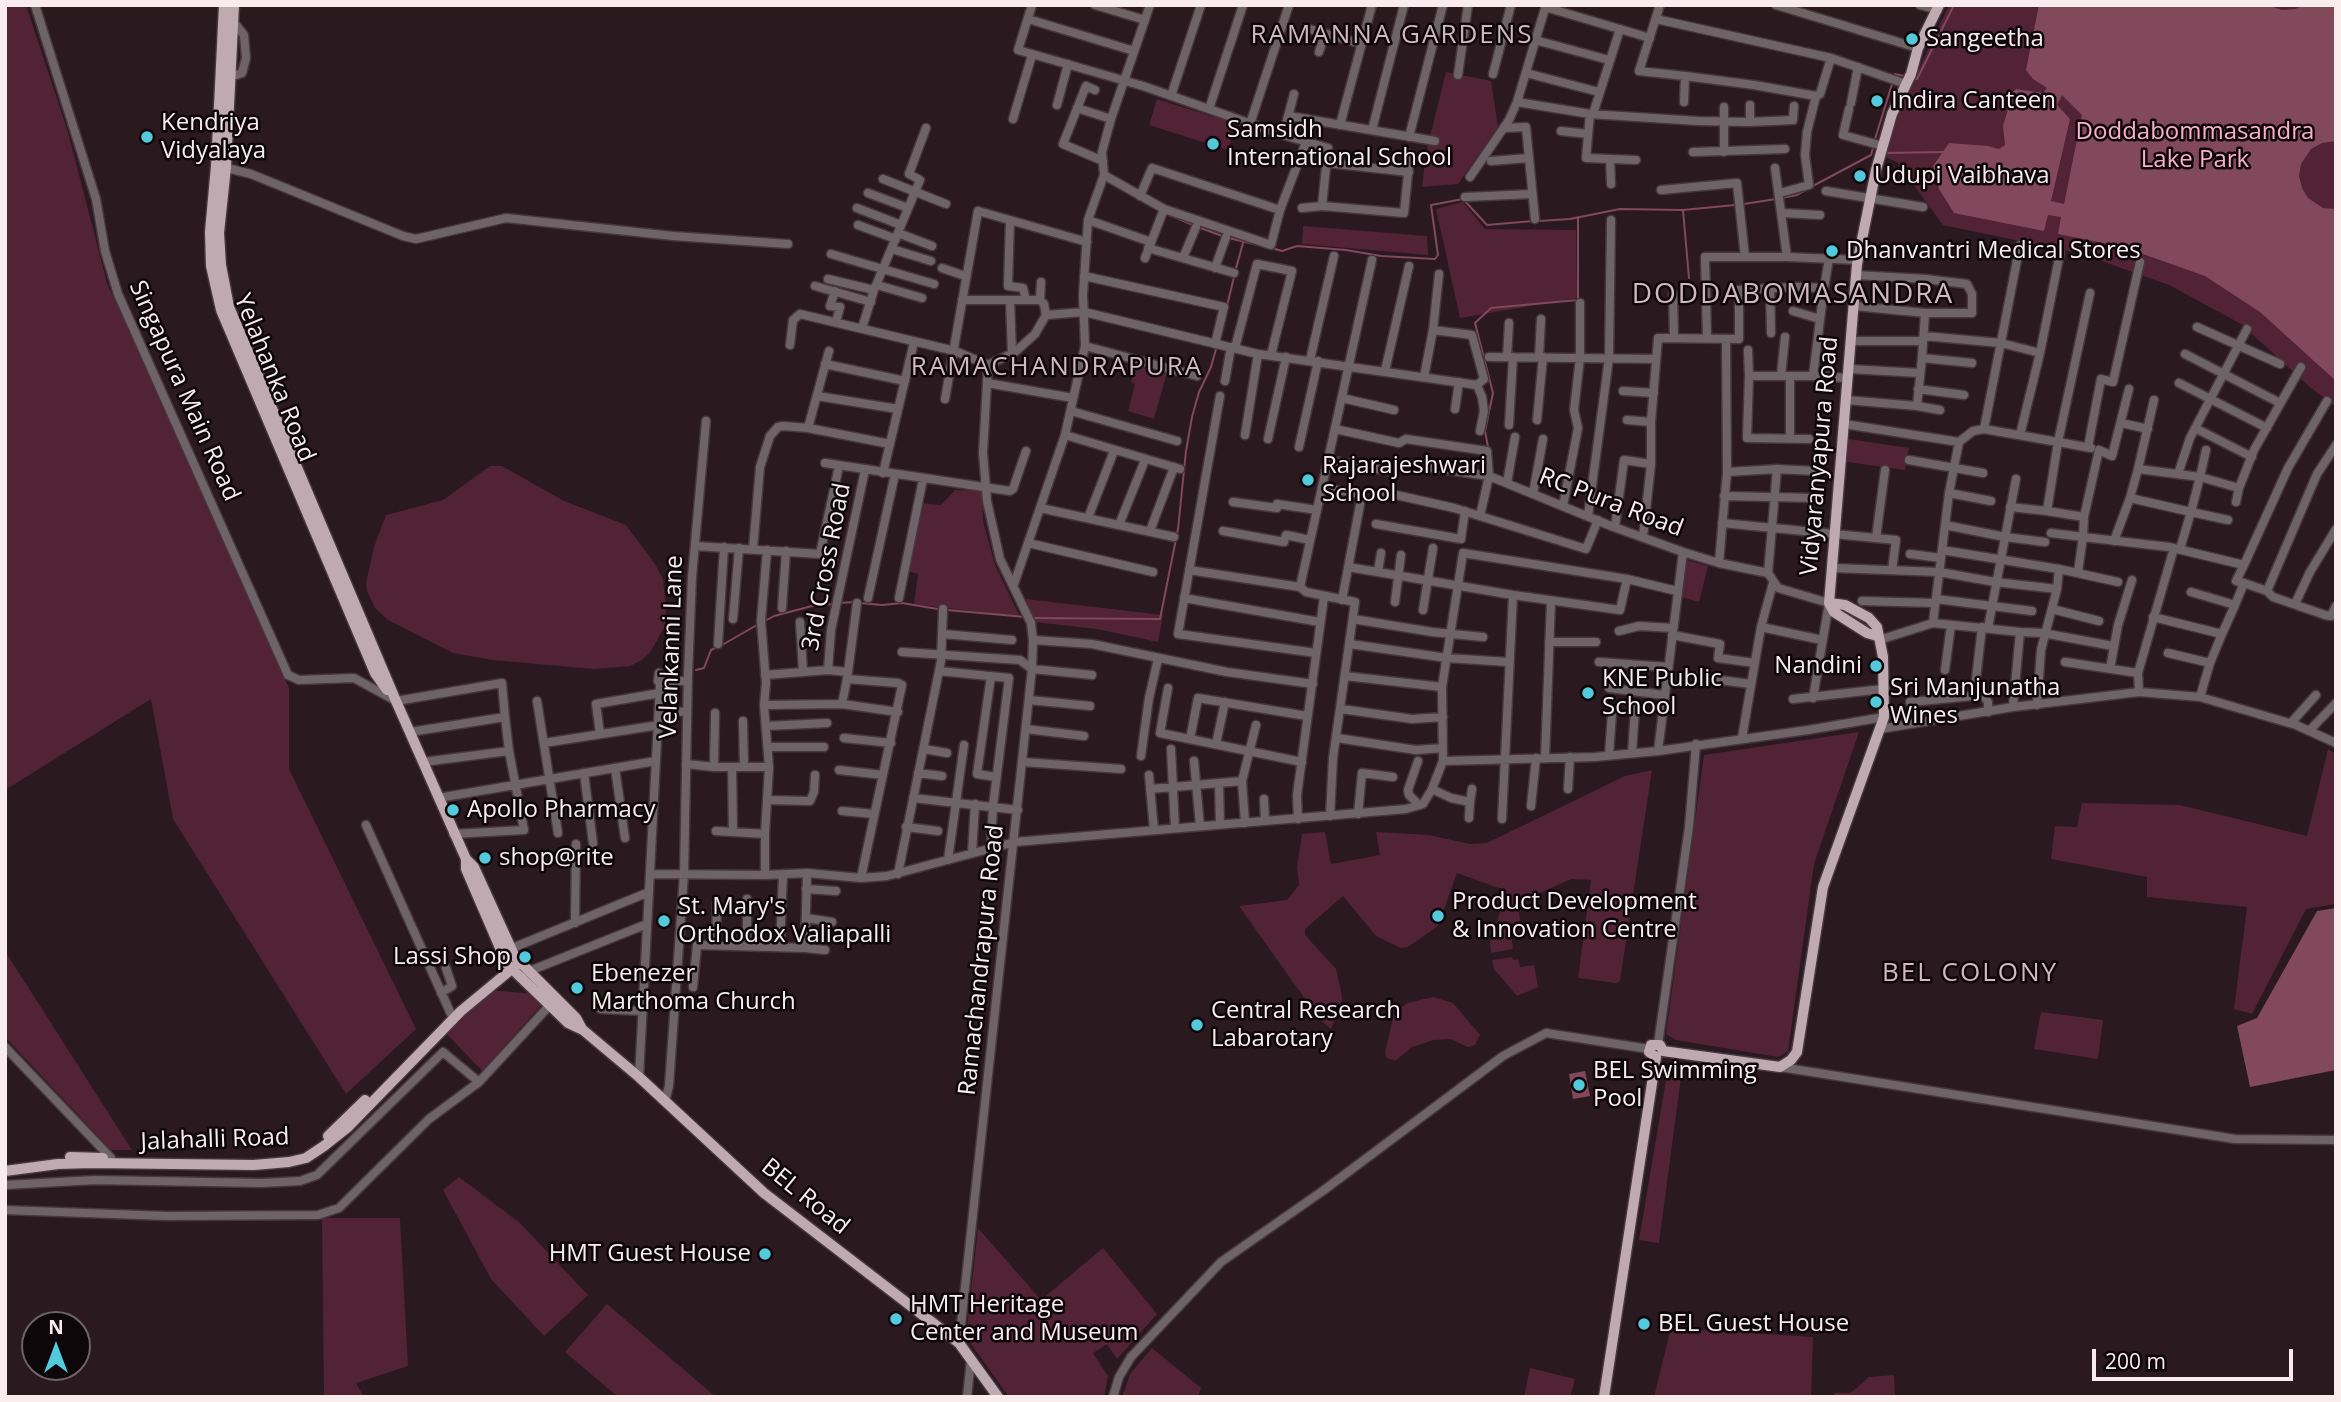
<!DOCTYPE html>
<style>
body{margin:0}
#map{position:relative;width:2341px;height:1402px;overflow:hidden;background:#2a191f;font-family:"Open Sans",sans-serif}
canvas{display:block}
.frame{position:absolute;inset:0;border:7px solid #f9ecef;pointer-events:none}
.north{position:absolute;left:21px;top:1311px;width:70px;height:70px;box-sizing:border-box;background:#0e0709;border:2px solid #6c6365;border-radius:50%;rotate:0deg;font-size:19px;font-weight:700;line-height:28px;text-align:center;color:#f9ecef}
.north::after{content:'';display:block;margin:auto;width:24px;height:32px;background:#53cadc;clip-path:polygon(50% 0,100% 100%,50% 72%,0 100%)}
.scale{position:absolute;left:2092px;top:1349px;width:201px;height:32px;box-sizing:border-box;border:4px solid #f9ecef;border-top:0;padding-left:9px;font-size:21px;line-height:24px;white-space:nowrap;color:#f9ecef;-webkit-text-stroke:5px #0e0709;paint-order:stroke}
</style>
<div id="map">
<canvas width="2341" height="1402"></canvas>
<div class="frame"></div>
<div class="north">N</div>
<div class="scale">200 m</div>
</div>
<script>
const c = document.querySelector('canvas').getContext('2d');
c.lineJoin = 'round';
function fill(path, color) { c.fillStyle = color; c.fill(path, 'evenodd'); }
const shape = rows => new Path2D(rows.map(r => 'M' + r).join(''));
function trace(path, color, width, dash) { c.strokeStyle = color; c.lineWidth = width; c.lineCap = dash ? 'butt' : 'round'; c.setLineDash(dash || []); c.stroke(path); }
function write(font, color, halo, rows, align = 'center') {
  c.font = font + ' "Open Sans",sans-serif'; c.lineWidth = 5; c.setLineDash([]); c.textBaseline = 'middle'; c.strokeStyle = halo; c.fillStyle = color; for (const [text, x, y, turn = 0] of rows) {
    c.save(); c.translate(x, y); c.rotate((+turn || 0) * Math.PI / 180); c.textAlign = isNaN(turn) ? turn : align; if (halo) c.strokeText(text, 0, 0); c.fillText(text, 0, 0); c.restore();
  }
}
const green = shape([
 [5,5,26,5,68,132,107,283,289,688,289,769,416,1029,346,1094,173,819,151,699,5,790],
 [1949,5,2336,5,2336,407,2311,388,2241,324,2169,285,2082,254,1943,225,1897,162,1883,156,1903,103],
 [1446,72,1491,81,1498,127,1458,184,1422,187,1426,153],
 [1157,99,1236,124,1228,150,1149,125],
 [1463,202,1485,229,1576,230,1577,298,1460,318,1436,209],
 [1303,226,1427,236,1428,255,1302,244],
 [1136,364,1167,373,1154,419,1128,411,1135,384,1131,382],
 [1849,439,1909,448,1905,470,1847,462],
 [490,466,502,466,564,501,626,525,655,564,663,579,666,608,665,626,651,651,642,660,630,666,594,669,492,660,453,653,388,620,375,608,367,591,366,583,374,547,386,515,443,500],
 [955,490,982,491,983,521,995,565,1020,617,914,604,918,574,907,571,921,503,941,505],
 [1686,560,1708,566,1699,602,1681,597],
 [1026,599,1163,615,1158,642,1097,629,1034,622],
 [1859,732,1814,864,1788,1051,1778,1057,1676,1040,1666,1034,1704,755],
 [2328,749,2336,754,2336,904,2306,909,2252,1014,2234,1009,2247,907,2147,897,2147,877,2051,859,2055,826,2077,827,2082,803,2180,805,2307,836],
 [1652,770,1620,981,1616,983,1578,978,1591,880,1571,879,1508,907,1519,911,1520,923,1510,925,1513,949,1491,953,1490,942,1507,891,1457,873,1438,926,1408,947,1401,948,1376,936,1343,896,1305,929,1305,935,1336,969,1341,991,1342,1000,1331,1029,1320,1020,1239,906,1287,900,1299,885,1297,867,1302,834,1325,832,1331,864,1380,855,1376,832,1429,835,1470,844,1487,843,1625,776],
 [5,951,132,1150,111,1150,5,1037],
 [1512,957,1513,960,1518,959,1520,967,1534,965,1538,987,1517,996,1494,969,1492,960],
 [487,990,537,994,545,1001,482,1071,444,1031],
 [1433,997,1453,1003,1480,1035,1475,1045,1468,1047,1450,1039,1434,1040,1412,1047,1395,1061,1387,1058,1385,1052,1394,1014,1407,1003],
 [2041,1012,2103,1020,2098,1059,2034,1049],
 [1683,1062,1659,1243,1639,1240,1667,1074],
 [459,1177,520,1223,588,1295,544,1336,491,1279,443,1190],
 [322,1218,400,1218,408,1366,356,1383,364,1397,324,1397],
 [978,1228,1041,1300,1103,1248,1157,1314,1117,1359,1107,1344,1093,1353,1108,1376,1104,1397,1009,1397,966,1337],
 [607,1304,716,1397,618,1397,565,1352],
 [1671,1328,1813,1337,1811,1397,1654,1397],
 [1152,1348,1201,1388,1198,1397,1122,1397,1130,1374],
 [1530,1368,1575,1379,1570,1397,1524,1397],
 [1894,1375,1895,1397,1835,1397,1834,1393,1848,1393,1853,1391,1869,1377]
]);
const water = shape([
 [2039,5,2267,5,2282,10,2295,9,2305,5,2336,5,2336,141,2322,143,2311,149,2301,164,2299,176,2302,188,2308,198,2323,208,2336,209,2336,381,2260,312,2205,276,2123,247,2058,234,2061,217,2048,215,2044,231,1954,213,1939,189,1933,166,1949,143,1988,146,1999,149,2005,145,2003,126,2013,92,2016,89,2043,93,2047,88,2033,79,2026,70],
 [2062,95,2082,115,2064,204,2051,201,2070,119,2057,105],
 [2336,908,2336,1070,2250,1087,2237,1026,2257,1018,2317,911],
 [1585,1071,1590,1096,1573,1099,1569,1074]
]);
const stream = shape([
 [1895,76,1895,74,1904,76],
 [1916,79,1917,79,1954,5],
 [1875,139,1893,81],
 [1885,153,1943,152],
 [1811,187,1871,155,1873,148],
 [1782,198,1797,195,1806,190],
 [1744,204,1776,199],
 [1683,210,1689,278],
 [1169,215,1193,225],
 [1539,221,1570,219,1620,209,1683,210,1735,205],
 [1198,227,1222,236],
 [1228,238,1263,246],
 [1272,248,1282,251,1297,246,1346,250,1381,256,1435,259,1438,255,1431,205,1463,199,1487,225,1533,221],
 [1235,272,1243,243],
 [1227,306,1234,277],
 [1488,447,1485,431,1493,393,1475,323,1491,308,1578,300,1578,217],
 [839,603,855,602],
 [860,603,882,605,902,603,938,609],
 [947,610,1025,617],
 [1031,618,1160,619,1178,529,1186,451,1192,417,1199,392,1211,367,1216,349],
 [765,621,774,616,812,606,834,604],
 [722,645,757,625],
 [696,670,704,668,711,650,717,647]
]);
const minor = shape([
 [35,5,96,199,105,251,118,294,288,675,299,680,354,678,396,701,502,683,505,717],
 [1032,5,1018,50,1143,86,1283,135,1328,148,1322,206],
 [1095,5,1145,20],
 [1660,5,1639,71,1685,76,1684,102],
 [1776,5,1918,48],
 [1920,5,1938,10],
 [1545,7,1650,38],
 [1028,19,1134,51],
 [1656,19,1831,58,1906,84],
 [1309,29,1362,44],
 [1535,40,1609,60],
 [1319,52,1325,34],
 [1526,73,1599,92],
 [1493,74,1511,5],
 [1458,75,1468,5],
 [1685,76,1754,85,1816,96],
 [230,77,242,73,246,58,244,35,236,25,233,24],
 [1095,90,1086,86,1063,144,1103,161],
 [1171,96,1201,5],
 [1517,102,1590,114,1698,121,1750,122,1750,105],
 [1851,103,1858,67],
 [1057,105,1068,64],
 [1077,108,1111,119],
 [1209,109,1243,5],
 [1849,109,1843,135,1883,146],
 [1590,114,1586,158,1636,160],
 [1593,114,1620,29],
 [1289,116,1435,141],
 [1013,119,1032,55],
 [1750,122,1793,120,1794,106],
 [1250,124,1289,5],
 [1340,125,1372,5],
 [1505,128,1526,127,1535,219],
 [1372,130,1404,5],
 [1561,131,1588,134],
 [1283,135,1294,94],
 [1409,137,1443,5],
 [1693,152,1785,149],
 [1724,152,1724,107],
 [1610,159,1611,184],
 [1491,161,1529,158],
 [1327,163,1409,172],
 [223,167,251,174,403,236,416,239,506,218,673,236,788,244],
 [1775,168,1787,257],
 [1104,175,1164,209,1271,245,1280,210,1306,142],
 [1470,177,1509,120,1517,102,1546,5],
 [883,179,946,204],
 [1661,190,1737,183,1745,257],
 [1826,191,1923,207],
 [868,193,908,208],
 [1780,193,1809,185,1805,155,1807,132,1816,96,1820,94,1831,58],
 [1140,196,1152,168,1280,210],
 [1465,197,1532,194],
 [857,208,901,225],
 [1302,208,1322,206,1404,213,1410,154],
 [1782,213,1820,215],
 [1010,220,1008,286,1023,288,1026,300],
 [1088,220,1151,242],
 [858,225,896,239],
 [898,233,932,246],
 [1148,248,1234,273],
 [892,249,931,261],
 [831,254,934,284],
 [1145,258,1164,209],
 [1183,258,1196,227],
 [942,268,965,276],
 [1215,268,1226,237],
 [1084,276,1224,307,1215,344],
 [828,279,874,290],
 [877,285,922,298],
 [815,286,871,302],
 [1770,289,1771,333],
 [835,291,830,306,840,307,836,322],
 [1673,294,1674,338],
 [962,300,1040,300,1044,304,1046,315],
 [1010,300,1012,354],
 [1040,300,1041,282],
 [1854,306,1925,313,1972,313,1972,294,1967,284,1926,279,1856,275],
 [1793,311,1820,319],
 [1925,313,1922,358,1972,363],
 [2197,327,2280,364],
 [862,328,874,290,920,180,909,174,926,128],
 [1433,330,1472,335,1484,379,1477,385],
 [1924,336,2001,343,2040,353],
 [1707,338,1705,257,1787,257,1858,260],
 [1851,341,1923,341],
 [790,345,793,320,800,314,955,351,988,365],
 [1085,346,1197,376],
 [1235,348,1257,264,1292,271,1271,355],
 [1748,350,1749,376],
 [829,351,808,428,890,444],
 [2185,354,2280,403],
 [1489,357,1656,359],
 [1507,357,1509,323],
 [1539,357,1541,319],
 [1310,360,1334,256],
 [825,364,905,381],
 [988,365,1015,352,1035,334,1046,315,1084,312,1258,354,1477,385],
 [1849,369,1920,373],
 [1385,371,1409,266],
 [1781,376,1785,337],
 [1790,376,1790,439],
 [1813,376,1848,378],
 [1424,377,1433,330,1439,274],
 [1225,381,1231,347],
 [987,383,1073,398],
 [2179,383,2267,428],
 [1477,385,1482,397,1484,411,1480,431],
 [1918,389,1964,395],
 [2129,389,2112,456,2099,450,2084,517,2083,537,2169,547,2244,565,2288,468,2327,401],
 [1623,391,1654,393],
 [817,396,898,409],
 [1220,396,1178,634,1316,653],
 [1342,398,1394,410],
 [945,399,978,211,1087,242],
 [1846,400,1917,406,1922,358],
 [1917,406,1940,410],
 [1455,409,1459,382],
 [1071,411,1177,441],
 [1537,420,1543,357],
 [1627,420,1651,422],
 [2121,423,2148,429],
 [1844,424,1959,442],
 [1509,425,1513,357],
 [2195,428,2252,457],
 [1335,429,1399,443,1406,439,1487,451,1489,476,1480,516],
 [1984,429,2020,245],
 [1065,435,1180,469],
 [1245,435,1258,354],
 [2020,435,2040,353,2060,253],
 [1268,439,1286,357],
 [1809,439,1747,438,1749,376,1813,376,1824,288],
 [1299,447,1318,361],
 [2088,447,2101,379,2113,382,2140,262],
 [2206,450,2200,477,2239,488,2254,450,2301,367],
 [1328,460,1389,471],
 [1909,460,1983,473],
 [825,463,1010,491,1013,489,1026,451],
 [1411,465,1489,476,1611,526,1683,552,1719,563,1768,573,1778,588,1829,603,1813,698],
 [1777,469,1815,471],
 [2138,469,2154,400],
 [1727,472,1777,469,1768,573],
 [883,473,914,342],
 [2178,474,2190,438,2247,329],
 [1507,483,1515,437],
 [1322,488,1362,494,1342,600],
 [1383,492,1454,508,1586,549,1598,520],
 [1949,493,1991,501],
 [1533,494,1543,439],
 [1724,496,1815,498],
 [1233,502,1277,508,1277,504,1317,510],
 [2236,502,2239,488],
 [1563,506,1578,428,1574,410,1580,358,1580,303],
 [2010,507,2047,511,2058,442,2091,448],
 [1040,508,1174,537],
 [2047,511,2084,517],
 [1588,516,1609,358,1611,220],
 [1088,518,1114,451],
 [1722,523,1896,540,1892,570],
 [1376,524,1461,539,1465,511],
 [1119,525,1145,460],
 [1945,525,2005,537,2045,542],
 [1615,527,1624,460,1651,464],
 [1150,531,1174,467],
 [1223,531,1284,542,1286,535,1310,540],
 [2051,533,2083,537,2078,572],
 [1643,537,1651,464,1651,422,1658,338,1739,339,1739,290,1797,287,1824,288,1829,259],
 [1876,538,1885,470],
 [2114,541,2130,498],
 [1028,543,1153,572],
 [695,546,820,554,839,466],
 [753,549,760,467,770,436,778,427,783,426,808,428],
 [2180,549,2191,512,2200,477,2138,469,2130,498,2191,512,2228,520],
 [1942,550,2059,569],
 [1910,554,1941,558],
 [1719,563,1727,472,1726,339],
 [2244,565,2236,581,2244,583],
 [1348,567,1513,595,1620,610,1627,579],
 [1833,568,1939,572,1995,582,2057,589,2059,569,2118,582],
 [1189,570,1300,587,1306,592,1355,602,1333,758,1330,816],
 [1378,572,1381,553],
 [1014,584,1065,435,1085,346,1083,295,1088,220,1104,175,1102,152,1111,119,1150,5],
 [1300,587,1372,260],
 [2267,591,2273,597,2325,615,2331,616,2336,606],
 [2191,592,2235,605,2222,634],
 [868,598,895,474],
 [899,598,923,479],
 [1184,598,1320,622],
 [1936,599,2032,611],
 [1862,601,1935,603],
 [1395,602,1401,555],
 [2295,604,2310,572,2336,529],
 [2235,605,2244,583,2267,591,2317,474,2336,445],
 [782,608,786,551],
 [2052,609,2099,621],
 [1423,610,1433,548],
 [2153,617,2222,634,2210,663,2168,653],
 [733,619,739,548],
 [1353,619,1432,632,1483,637],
 [800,622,803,672],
 [1933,623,1949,493,1959,442,1973,431,1984,429,2058,442,2090,293],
 [1761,627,1822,640],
 [1988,628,2016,479],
 [1619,631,1639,626,1673,628],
 [2020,632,2043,633,2113,646],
 [943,634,1012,640],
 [1672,635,1720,644,1718,658,1755,663],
 [1033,640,1092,644,1227,672,1313,684],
 [1879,640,1933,623,2020,632,2013,707],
 [1549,642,1596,642],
 [718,644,724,547],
 [1350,644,1447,658,1508,662],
 [902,652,1020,660,1032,669,1092,675],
 [1599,662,1668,667],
 [2065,662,2138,673],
 [2110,669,2118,625,2132,580],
 [828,670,831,630,865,470],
 [1945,670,1951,625],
 [939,671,1009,678,993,806,991,848],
 [848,672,857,603],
 [659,673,658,681,688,681],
 [765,675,828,670,848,672,847,679,898,683,902,685,861,878],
 [991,676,977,774,996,777],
 [1345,676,1442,687],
 [1698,677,1750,684],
 [1976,679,1982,627],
 [1168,688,1160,733,1302,762],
 [1609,688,1664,695],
 [2139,692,2138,673,2174,548],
 [2200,697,2210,663],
 [1793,699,1883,689],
 [1029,700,1090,706],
 [537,701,558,833],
 [1910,702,1983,695,1988,702,1988,712],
 [842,704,847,679],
 [764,705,842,704,898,712],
 [2037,705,2041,650,2057,589],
 [1341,709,1412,719,1443,717],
 [659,711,687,712],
 [743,721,744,767],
 [2291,723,2316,695],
 [766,726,827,723],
 [1026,729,1084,736],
 [1880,729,2013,707,2139,692,2200,697,2296,725,2336,743],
 [2309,731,2336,703],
 [410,732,505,717,509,751],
 [600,734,596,704,660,693],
 [844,738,891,743],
 [1337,738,1416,750,1443,748],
 [1742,738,1761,627,1773,583],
 [1190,739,1198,698,1307,716],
 [544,743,659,725],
 [1216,744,1225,702],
 [768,747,824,747],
 [924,749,947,753],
 [1171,749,1175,828],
 [1658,751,1683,552],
 [1632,753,1635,709],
 [1609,755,1612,713],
 [1141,756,1149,698,1158,659],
 [1545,758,1551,601],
 [1194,761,1200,826],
 [1418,761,1408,790,1409,795,1419,805],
 [1443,761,1442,687,1463,553,1627,579,1677,591],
 [423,762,509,751,524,830,453,834],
 [1023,762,1121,769],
 [686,764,714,767,715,713],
 [714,767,769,767],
 [732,767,733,832],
 [615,768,625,838],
 [839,770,883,775],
 [584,773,593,843],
 [918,773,942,776],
 [1149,775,1154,830],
 [1219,783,1220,824],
 [1150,789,1242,781],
 [1432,789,1451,798,1470,802,1472,789],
 [1568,789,1570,757],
 [438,798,656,761],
 [913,798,1018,810],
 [1264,799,1265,821],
 [767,800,810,801,814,792,815,775],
 [1531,806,1536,758],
 [842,811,874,814],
 [1358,814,1362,773,1393,777],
 [1469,818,1470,802],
 [1298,819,1297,795,1324,597],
 [1502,819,1513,595],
 [1245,823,1242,781,1256,725],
 [366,825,451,1014],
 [906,827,938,831],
 [716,831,765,834,765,875],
 [765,834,769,767,764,705,766,683,761,621,767,550],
 [972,853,975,804],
 [948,860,964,745],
 [650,874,765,875,807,873,861,878,887,876,1015,842,1406,809,1423,804,1432,789,1443,761,1595,757,1658,751,1808,730,1884,717],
 [898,874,941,661,943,609],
 [806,889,836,891],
 [747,899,747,946],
 [806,918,832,922],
 [575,923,576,844],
 [716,945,717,903],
 [780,947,783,874],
 [805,948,825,950],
 [510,949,649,892],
 [527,972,647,924],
 [693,987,697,945,805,948,807,873],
 [441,993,452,986,446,968],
 [601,1009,642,1011],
 [1658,1044,1689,827,1696,744],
 [5,1047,111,1158,111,1163],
 [1780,1067,2235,1139,2336,1140],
 [639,1077,660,685],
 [665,1101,669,1086,684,874,688,674,692,577,706,421],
 [5,1185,95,1180,262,1183,300,1181,317,1175,443,1052,479,1082],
 [5,1210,167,1216,318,1215,339,1208,429,1119,479,1082,550,1005],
 [959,1343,1032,669,1033,640,1031,623,1000,559,987,501,983,453,988,365],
 [967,1397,971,1359],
 [1113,1397,1119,1377,1131,1357,1221,1262,1324,1190,1503,1056,1546,1033,1649,1049]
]);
const major = shape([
 [224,5,216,166,210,232,211,266,221,310,375,673,387,690],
 [234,5,226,167,219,233,221,265,229,307,396,701,466,859,466,869,507,964,568,1023,583,1030,639,1077,764,1193,959,1343,998,1397],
 [1877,636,1867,633,1834,612,1829,603,1857,264,1876,170,1892,114,1911,74,1918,48,1939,5],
 [466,859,474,867,515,957,576,1018,582,1029],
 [1663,1051,1780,1067,1791,1060,1797,1052,1823,887,1884,717,1883,657,1877,627,1869,618,1845,605,1829,603],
 [1656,1057,1649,1052,1651,1045,1660,1045,1663,1051],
 [328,1136,365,1100],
 [70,1157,103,1158],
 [5,1171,58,1164,91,1163,254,1165,289,1162,306,1158,324,1146,348,1127,461,1011,519,963],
 [1604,1397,1656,1057]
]);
const markers = [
 [1912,39,7,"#53cadc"],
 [1877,101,7,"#53cadc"],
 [147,137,7,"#53cadc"],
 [1213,144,7,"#53cadc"],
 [1860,176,7,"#53cadc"],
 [1832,251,7,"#53cadc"],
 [1308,480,7,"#53cadc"],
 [1876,666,7,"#53cadc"],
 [1588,693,7,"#53cadc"],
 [1876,702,7,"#53cadc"],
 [453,810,7,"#53cadc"],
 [485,858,7,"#53cadc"],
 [1438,916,7,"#53cadc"],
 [664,921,7,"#53cadc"],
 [525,957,7,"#53cadc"],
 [577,988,7,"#53cadc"],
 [1197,1025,7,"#53cadc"],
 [1579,1085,7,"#53cadc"],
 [765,1254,7,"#53cadc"],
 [896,1319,7,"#53cadc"],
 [1644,1324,7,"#53cadc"]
];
const poiNames = [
 ["Sangeetha",1926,39],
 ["Indira Canteen",1891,101],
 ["Kendriya",161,123],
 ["Vidyalaya",161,151],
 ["Samsidh",1227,130],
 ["International School",1227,158],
 ["Udupi Vaibhava",1874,176],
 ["Dhanvantri Medical Stores",1846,251],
 ["Rajarajeshwari",1322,466],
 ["School",1322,494],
 ["Nandini",1862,666,"right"],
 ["KNE Public",1602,679],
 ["School",1602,707],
 ["Sri Manjunatha",1890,688],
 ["Wines",1890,716],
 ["Apollo Pharmacy",467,810],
 ["shop@rite",499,858],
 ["Product Development",1452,902],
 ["& Innovation Centre",1452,930],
 ["St. Mary's",678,907],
 ["Orthodox Valiapalli",678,935],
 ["Lassi Shop",511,957,"right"],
 ["Ebenezer",591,974],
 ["Marthoma Church",591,1002],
 ["Central Research",1211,1011],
 ["Labarotary",1211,1039],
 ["BEL Swimming",1593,1071],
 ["Pool",1593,1099],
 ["HMT Guest House",751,1254,"right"],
 ["HMT Heritage",910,1305],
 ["Center and Museum",910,1333],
 ["BEL Guest House",1658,1324]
];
const parkNames = [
 ["Doddabommasandra",2195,132],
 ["Lake Park",2195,160]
];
const streetNames = [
 ["Yelahanka Road",274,378,68],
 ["Singapura Main Road",184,391,66],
 ["Vidyaranyapura Road",1820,456,-85],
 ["RC Pura Road",1611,503,21],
 ["3rd Cross Road",827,567,-79],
 ["Velankanni Lane",672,647,-88],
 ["Ramachandrapura Road",982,960,-84],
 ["Jalahalli Road",215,1140,-2],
 ["BEL Road",805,1197,39]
];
const neighbourhoodNames = [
 ["RAMANNA GARDENS",1392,36],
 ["RAMACHANDRAPURA",1057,368],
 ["BEL COLONY",1970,974]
];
const quarterNames = [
 ["DODDABOMASANDRA",1793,295]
];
fill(green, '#512334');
fill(water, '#82485c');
trace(stream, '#82485c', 2);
trace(minor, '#47373c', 11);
trace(major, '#47373c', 13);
trace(minor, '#6e6467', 8);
trace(major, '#beaab0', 10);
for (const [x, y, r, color] of markers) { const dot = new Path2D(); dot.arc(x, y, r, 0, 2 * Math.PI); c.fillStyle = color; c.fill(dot); trace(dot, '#0e0709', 2.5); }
write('24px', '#f9ecef', '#0e0709', poiNames, 'left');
write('24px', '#f9b0c7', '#0e0709', parkNames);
write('24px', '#f9ecef', '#0e0709', streetNames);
c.letterSpacing = '2px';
write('26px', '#d0b8bf', '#0e0709', neighbourhoodNames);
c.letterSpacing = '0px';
c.letterSpacing = '2px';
write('28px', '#d0b8bf', '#0e0709', quarterNames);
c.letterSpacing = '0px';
</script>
